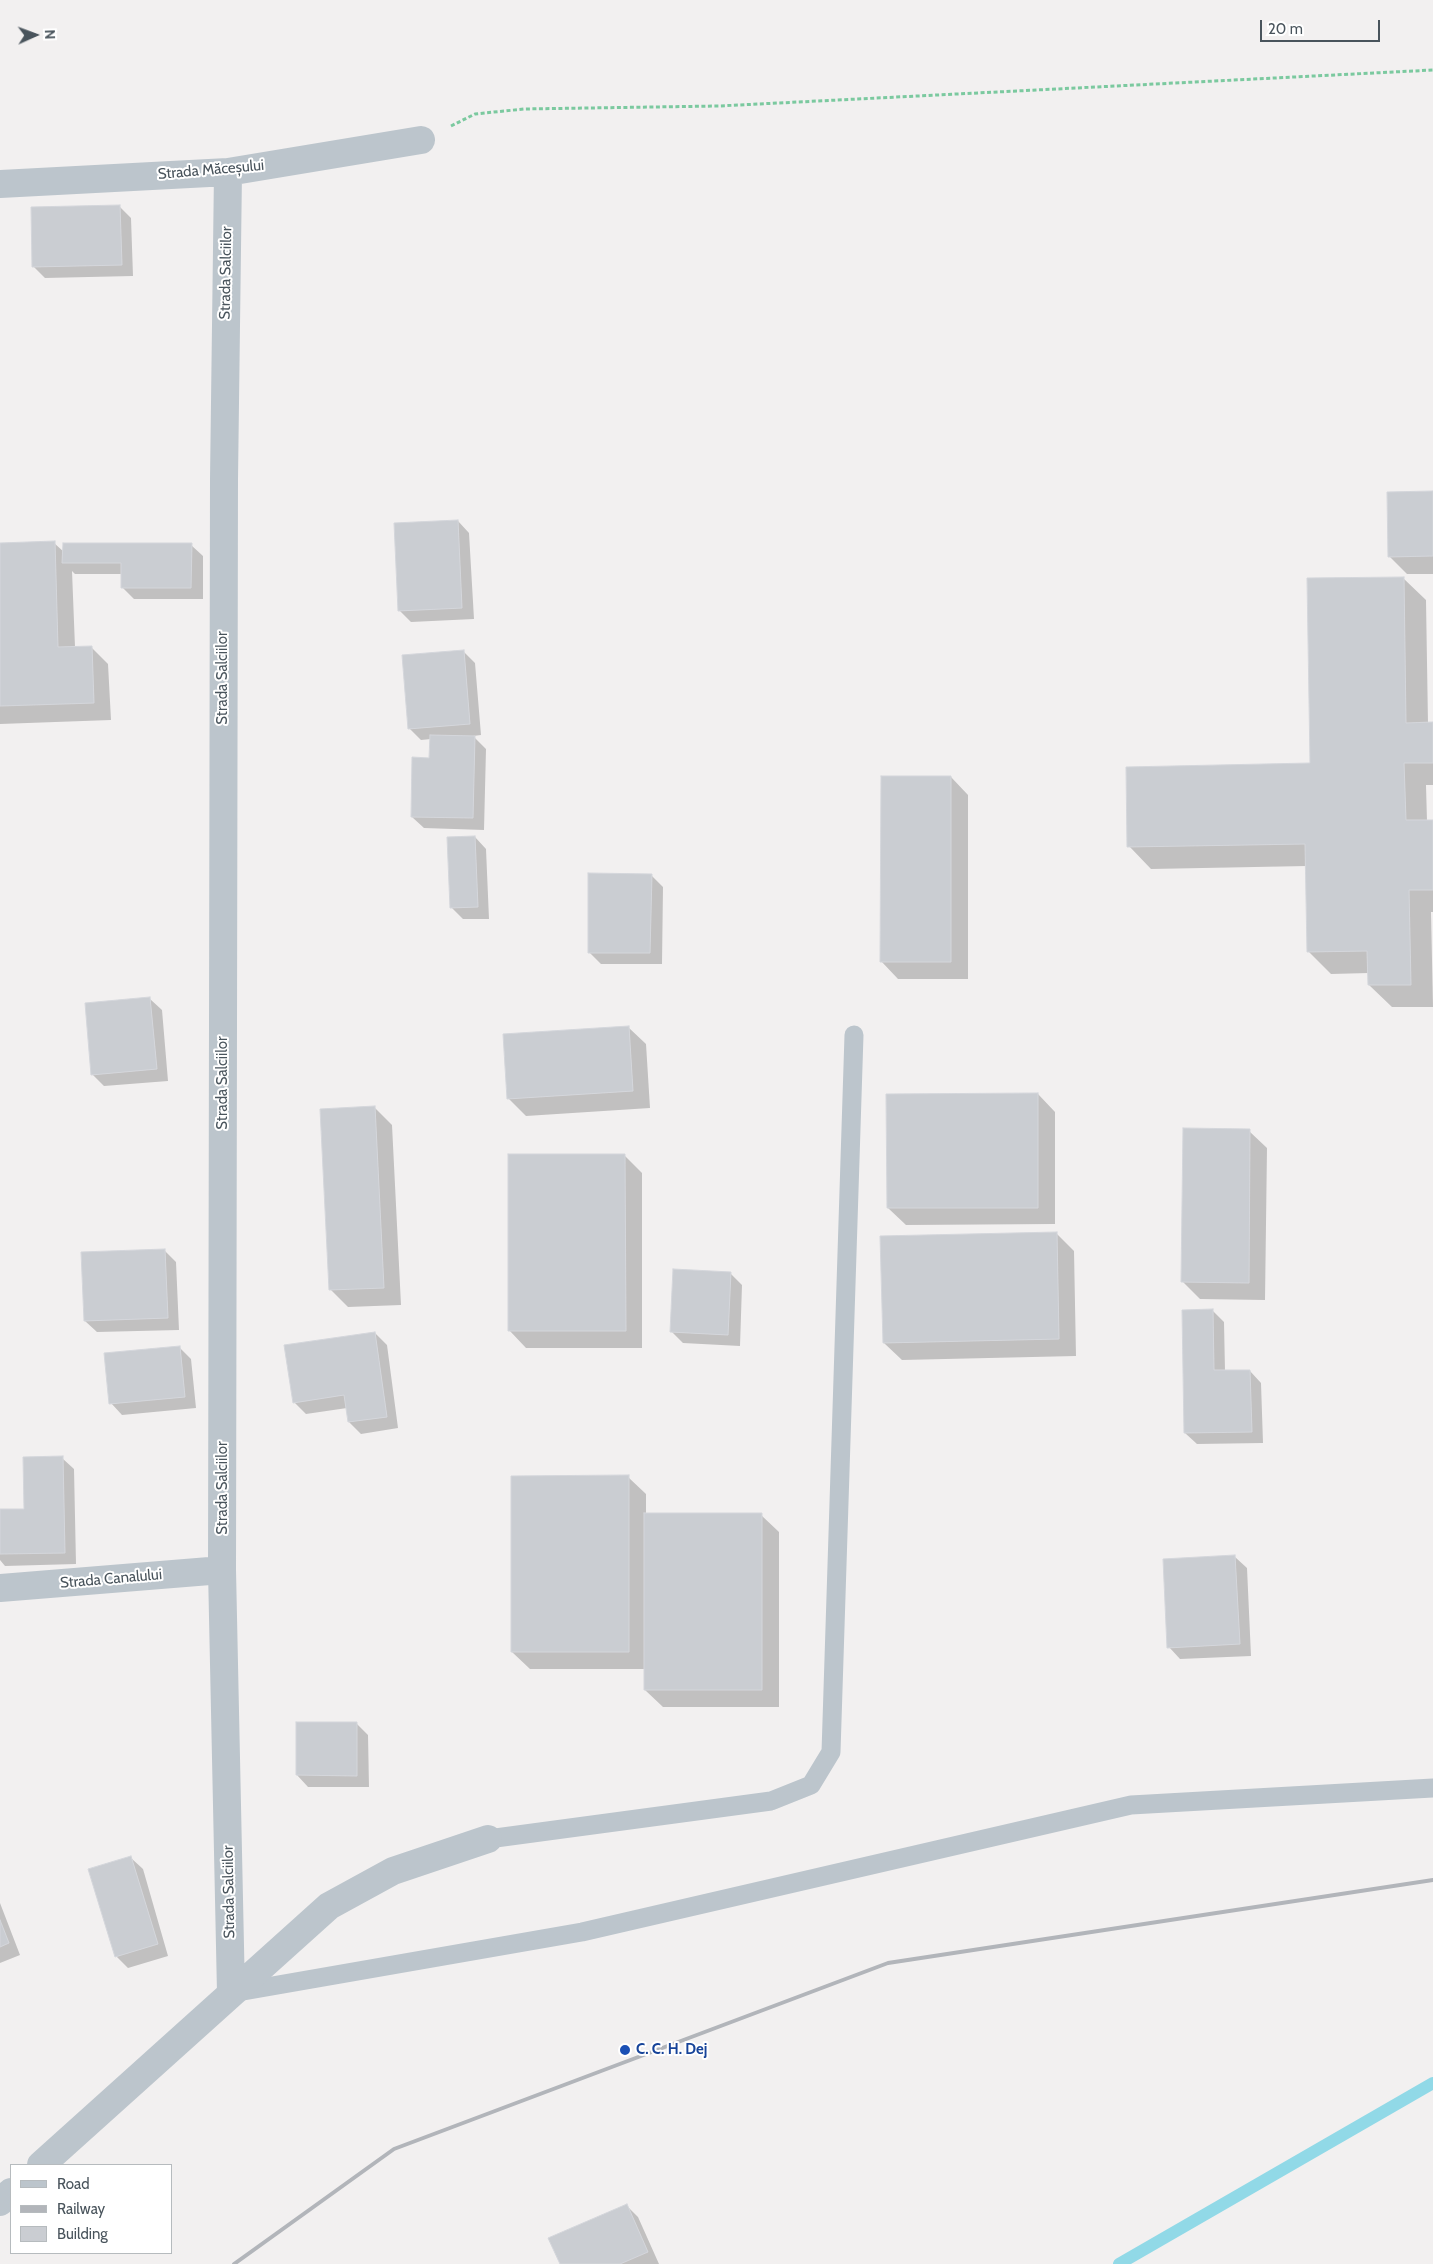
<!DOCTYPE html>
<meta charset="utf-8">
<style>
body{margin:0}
#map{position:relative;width:1433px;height:2264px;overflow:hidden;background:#f2f0f0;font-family:Cabin,sans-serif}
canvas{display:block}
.legend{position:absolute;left:10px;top:2164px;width:162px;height:90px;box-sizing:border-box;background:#fff;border:1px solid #b6bbbe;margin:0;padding:6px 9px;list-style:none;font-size:15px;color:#49545c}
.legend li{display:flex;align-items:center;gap:10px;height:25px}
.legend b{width:25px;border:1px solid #b6bbbe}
.north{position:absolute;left:10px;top:10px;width:50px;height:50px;-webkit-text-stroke:4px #fff;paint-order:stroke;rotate:88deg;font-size:14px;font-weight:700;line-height:20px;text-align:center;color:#49545c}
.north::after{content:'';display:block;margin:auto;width:18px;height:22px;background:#49545c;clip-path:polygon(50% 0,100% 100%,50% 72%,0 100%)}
.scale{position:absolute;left:1260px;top:20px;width:120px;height:22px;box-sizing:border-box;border:2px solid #49545c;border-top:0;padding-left:6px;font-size:15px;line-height:18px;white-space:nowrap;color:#49545c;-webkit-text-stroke:4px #fff;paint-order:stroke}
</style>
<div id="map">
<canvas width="1433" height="2264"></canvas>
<ul class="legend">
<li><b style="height:6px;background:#bcc5cc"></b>Road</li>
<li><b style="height:6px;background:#b2b5ba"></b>Railway</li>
<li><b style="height:14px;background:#cacdd2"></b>Building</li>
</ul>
<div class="north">N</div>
<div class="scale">20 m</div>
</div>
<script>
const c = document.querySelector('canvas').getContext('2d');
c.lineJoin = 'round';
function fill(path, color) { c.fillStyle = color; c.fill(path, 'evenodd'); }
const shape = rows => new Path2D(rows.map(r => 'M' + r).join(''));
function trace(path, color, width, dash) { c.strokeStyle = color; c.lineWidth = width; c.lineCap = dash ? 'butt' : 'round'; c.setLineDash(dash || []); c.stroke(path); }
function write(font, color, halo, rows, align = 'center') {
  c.font = font + ' Cabin,sans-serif'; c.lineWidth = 4; c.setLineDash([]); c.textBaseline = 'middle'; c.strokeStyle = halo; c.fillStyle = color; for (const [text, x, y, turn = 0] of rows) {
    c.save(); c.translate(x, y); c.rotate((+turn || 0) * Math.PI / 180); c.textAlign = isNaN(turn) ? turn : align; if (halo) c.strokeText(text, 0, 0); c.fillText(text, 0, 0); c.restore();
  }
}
const shadow = shape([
 [120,207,131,218,133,276,45,278,33,266],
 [1433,493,1433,574,1407,574,1390,557],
 [458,521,469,533,474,619,411,622,399,610],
 [54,543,64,552,191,545,203,556,203,599,134,599,122,587,122,574,75,574,72,571,75,647,91,647,108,664,111,720,0,724,0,545],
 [1403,578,1426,600,1428,724,1433,723,1433,785,1426,785,1427,821,1433,821,1433,912,1431,912,1433,1007,1392,1007,1369,985,1369,973,1331,974,1308,951,1307,866,1151,869,1129,846,1311,765],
 [463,651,475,663,481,735,473,736,486,749,484,830,424,828,412,817,430,759,431,739,421,740,409,728],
 [951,777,968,795,968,979,898,979,881,961],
 [475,837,486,849,489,919,463,919,452,908],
 [651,875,663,887,662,964,601,964,589,952],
 [150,999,162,1010,168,1081,104,1086,92,1074],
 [628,1027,646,1044,650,1108,526,1116,508,1098],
 [1038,1094,1055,1112,1055,1224,906,1225,888,1208],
 [375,1108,392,1125,401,1305,348,1307,330,1289],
 [1249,1131,1267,1148,1265,1300,1200,1299,1183,1282],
 [625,1156,642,1173,642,1348,526,1348,509,1330],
 [1056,1233,1074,1251,1076,1356,902,1360,884,1343],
 [165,1251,176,1262,179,1330,97,1332,85,1321],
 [730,1273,742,1285,740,1346,683,1343,672,1332],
 [1212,1310,1224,1322,1225,1371,1250,1371,1261,1383,1263,1443,1197,1444,1185,1433],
 [375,1333,387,1345,398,1428,361,1434,349,1422,347,1408,306,1414,294,1402],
 [179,1347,191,1359,196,1408,122,1415,111,1403],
 [62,1458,74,1469,76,1564,5,1566,0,1560,0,1510,26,1510],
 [628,1477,646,1494,646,1515,761,1515,779,1532,779,1707,663,1707,645,1690,645,1669,530,1669,512,1652],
 [1235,1557,1247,1568,1251,1656,1180,1659,1169,1647],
 [356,1723,368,1735,369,1787,308,1787,297,1775],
 [131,1858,143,1869,168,1956,128,1968,116,1956],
 [0,1903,20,1955,0,1963],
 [626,2205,638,2217,659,2264,561,2264]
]);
const stream = shape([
 [1119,2264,1433,2083]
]);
const building = shape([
 [120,205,122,265,32,267,31,207,120,205],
 [1433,491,1433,556,1388,557,1387,492,1433,491],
 [458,520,462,608,398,611,394,523,458,520],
 [55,541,58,647,92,646,94,703,0,706,0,543,55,541],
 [63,543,192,543,191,588,121,588,121,563,62,563,63,543],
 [1404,577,1406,723,1433,722,1433,763,1404,763,1406,820,1433,820,1433,890,1409,890,1411,985,1368,985,1367,951,1307,952,1305,844,1127,847,1126,767,1310,763,1307,578,1404,577],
 [464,650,470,724,408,729,402,655,464,650],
 [430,735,475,736,473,818,411,817,412,757,429,758,430,735],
 [881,776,951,776,951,962,880,962,881,776],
 [475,836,478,907,450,908,447,837,475,836],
 [588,873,652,874,650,953,588,953,588,873],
 [150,997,157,1069,91,1075,85,1003,150,997],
 [629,1026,633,1091,507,1099,503,1034,629,1026],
 [1038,1093,1038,1208,887,1208,886,1094,1038,1093],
 [375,1106,384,1288,329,1290,320,1109,375,1106],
 [1183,1128,1250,1129,1249,1283,1181,1282,1183,1128],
 [508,1154,625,1154,626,1331,508,1331,508,1154],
 [1057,1232,1059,1339,883,1343,880,1236,1057,1232],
 [165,1249,168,1318,84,1321,81,1252,165,1249],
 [673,1269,731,1272,728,1335,670,1332,673,1269],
 [1213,1309,1214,1370,1250,1370,1252,1432,1184,1433,1182,1310,1213,1309],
 [375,1332,387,1417,348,1422,344,1395,293,1403,284,1345,375,1332],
 [180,1346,185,1397,109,1404,104,1353,180,1346],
 [63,1456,65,1553,0,1554,0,1509,24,1509,23,1457,63,1456],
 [629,1475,629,1652,511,1652,511,1476,629,1475],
 [644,1513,762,1513,762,1690,644,1690,644,1513],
 [1235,1555,1240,1644,1167,1648,1163,1559,1235,1555],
 [296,1722,357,1722,357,1776,296,1775,296,1722],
 [131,1856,158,1944,115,1957,88,1869,131,1856],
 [0,1920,9,1943,0,1947,0,1920],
 [627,2204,648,2252,620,2264,560,2264,548,2238,627,2204]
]);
const path = shape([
 [451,126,475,114,524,109,719,106,1433,70]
]);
const service = shape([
 [488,1839,771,1801,811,1785,831,1752,854,1035],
 [232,1993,582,1932,1131,1805,1433,1788]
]);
const minor = shape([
 [228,172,224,479,222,1570,231,1993],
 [0,184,228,172,421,140],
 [0,1588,222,1570],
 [41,2165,329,1906,393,1871,488,1839],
 [0,2202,11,2192]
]);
const rail = shape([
 [234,2264,394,2149,888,1963,1433,1880]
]);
const markers = [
 [625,2050,6,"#1a4fb4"]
];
const streetNames = [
 ["Strada Măceșului",211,170,-5],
 ["Strada Salciilor",226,273,-89],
 ["Strada Salciilor",223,678,-90],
 ["Strada Salciilor",223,1083,-90],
 ["Strada Salciilor",223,1488,-90],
 ["Strada Canalului",111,1579,-5],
 ["Strada Salciilor",229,1892,-91]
];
const transitNames = [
 ["C. C. H. Dej",636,2050]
];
fill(shadow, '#0003');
trace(stream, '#91d9e7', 12);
fill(building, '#cacdd2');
trace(building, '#d4d6db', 1);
trace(path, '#7bc99f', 3, [4, 2.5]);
trace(service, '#bcc5cc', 19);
trace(minor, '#bcc5cc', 28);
trace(rail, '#b2b5ba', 4);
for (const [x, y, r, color] of markers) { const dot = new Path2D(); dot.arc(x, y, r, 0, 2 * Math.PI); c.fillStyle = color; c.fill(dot); trace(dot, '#fff', 2); }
write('15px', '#49545c', '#fff', streetNames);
write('bold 15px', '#164399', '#fff', transitNames, 'left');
</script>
